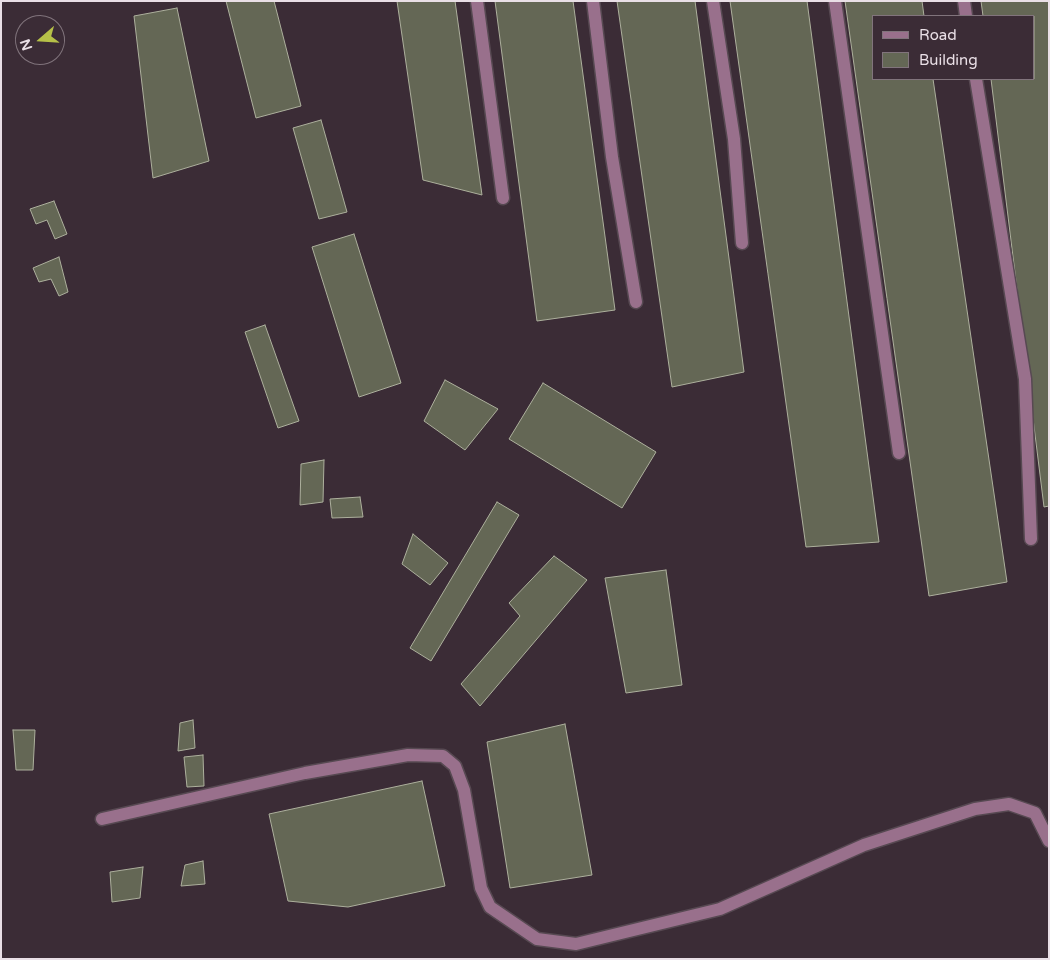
<!DOCTYPE html>
<style>
body{margin:0}
#map{position:relative;width:1050px;height:960px;overflow:hidden;background:#3b2c36;font-family:"Varela Round",sans-serif}
canvas{display:block}
.frame{position:absolute;inset:0;border:2px solid #e9dfe6;pointer-events:none}
.legend{position:absolute;left:872px;top:15px;width:162px;height:65px;box-sizing:border-box;background:#3b2c36;border:1px solid #81747c;margin:0;padding:6px 9px;list-style:none;font-size:15px;color:#e9dfe6}
.legend li{display:flex;align-items:center;gap:10px;height:25px}
.legend b{width:25px;border:1px solid #81747c}
.north{position:absolute;left:15px;top:15px;width:50px;height:50px;box-sizing:border-box;background:#3b2c36;border:1px solid #81747c;border-radius:50%;rotate:251deg;font-size:14px;font-weight:700;line-height:20px;text-align:center;color:#e9dfe6}
.north::after{content:'';display:block;margin:auto;width:18px;height:22px;background:#b6c148;clip-path:polygon(50% 0,100% 100%,50% 72%,0 100%)}
</style>
<div id="map">
<canvas width="1050" height="960"></canvas>
<div class="frame"></div>
<ul class="legend">
<li><b style="height:6px;background:#99708c"></b>Road</li>
<li><b style="height:14px;background:#646755"></b>Building</li>
</ul>
<div class="north">N</div>
</div>
<script>
const c = document.querySelector('canvas').getContext('2d');
c.lineJoin = 'round';
function fill(path, color) { c.fillStyle = color; c.fill(path, 'evenodd'); }
const shape = rows => new Path2D(rows.map(r => 'M' + r).join(''));
function trace(path, color, width, dash) { c.strokeStyle = color; c.lineWidth = width; c.lineCap = dash ? 'butt' : 'round'; c.setLineDash(dash || []); c.stroke(path); }
const building = shape([
 [226,1,274,1,301,106,256,118,226,1],
 [397,1,455,1,482,195,423,180,397,1],
 [495,1,573,1,615,310,537,321,495,1],
 [617,1,695,1,744,372,672,387,617,1],
 [730,1,807,1,879,542,806,547,730,1],
 [845,1,922,1,924,16,874,16,874,79,933,79,1007,582,929,596,845,1],
 [981,1,1049,1,1049,506,1044,507,991,79,1034,79,1034,16,983,16,981,1],
 [177,8,209,161,153,178,134,16,177,8],
 [321,120,347,212,319,219,293,128,321,120],
 [54,201,67,234,55,239,47,220,36,224,30,209,54,201],
 [354,234,401,383,359,397,312,247,354,234],
 [59,257,68,292,59,296,51,279,39,282,33,268,59,257],
 [265,325,299,421,278,428,245,332,265,325],
 [445,380,498,409,465,450,424,421,445,380],
 [543,383,656,452,622,508,509,439,543,383],
 [324,460,323,502,300,505,301,464,324,460],
 [360,497,363,517,332,518,330,499,360,497],
 [497,502,519,515,431,661,410,648,497,502],
 [413,534,448,563,430,585,402,564,413,534],
 [554,556,587,580,480,706,461,684,520,616,509,603,554,556],
 [666,570,682,685,626,693,605,578,666,570],
 [193,720,195,748,178,751,180,723,193,720],
 [565,724,592,875,510,888,487,742,565,724],
 [13,730,35,730,33,770,16,770,13,730],
 [203,755,204,786,187,787,184,757,203,755],
 [422,781,445,886,348,907,288,901,269,814,422,781],
 [203,861,205,884,181,886,185,865,203,861],
 [143,867,140,898,112,902,110,872,143,867]
]);
const minor = shape([
 [477,1,503,198],
 [593,1,612,157,636,302],
 [713,1,734,139,742,243],
 [835,1,899,453],
 [964,1,966,16],
 [976,79,1025,379,1031,539],
 [102,819,305,773,408,755,443,756,455,766,464,790,481,888,490,907,537,939,576,944,720,909,864,845,975,809,1009,804,1035,813,1049,841]
]);
fill(building, '#646755');
trace(building, '#adb09d', 1);
trace(minor, '#574952', 15);
trace(minor, '#99708c', 12);
</script>
